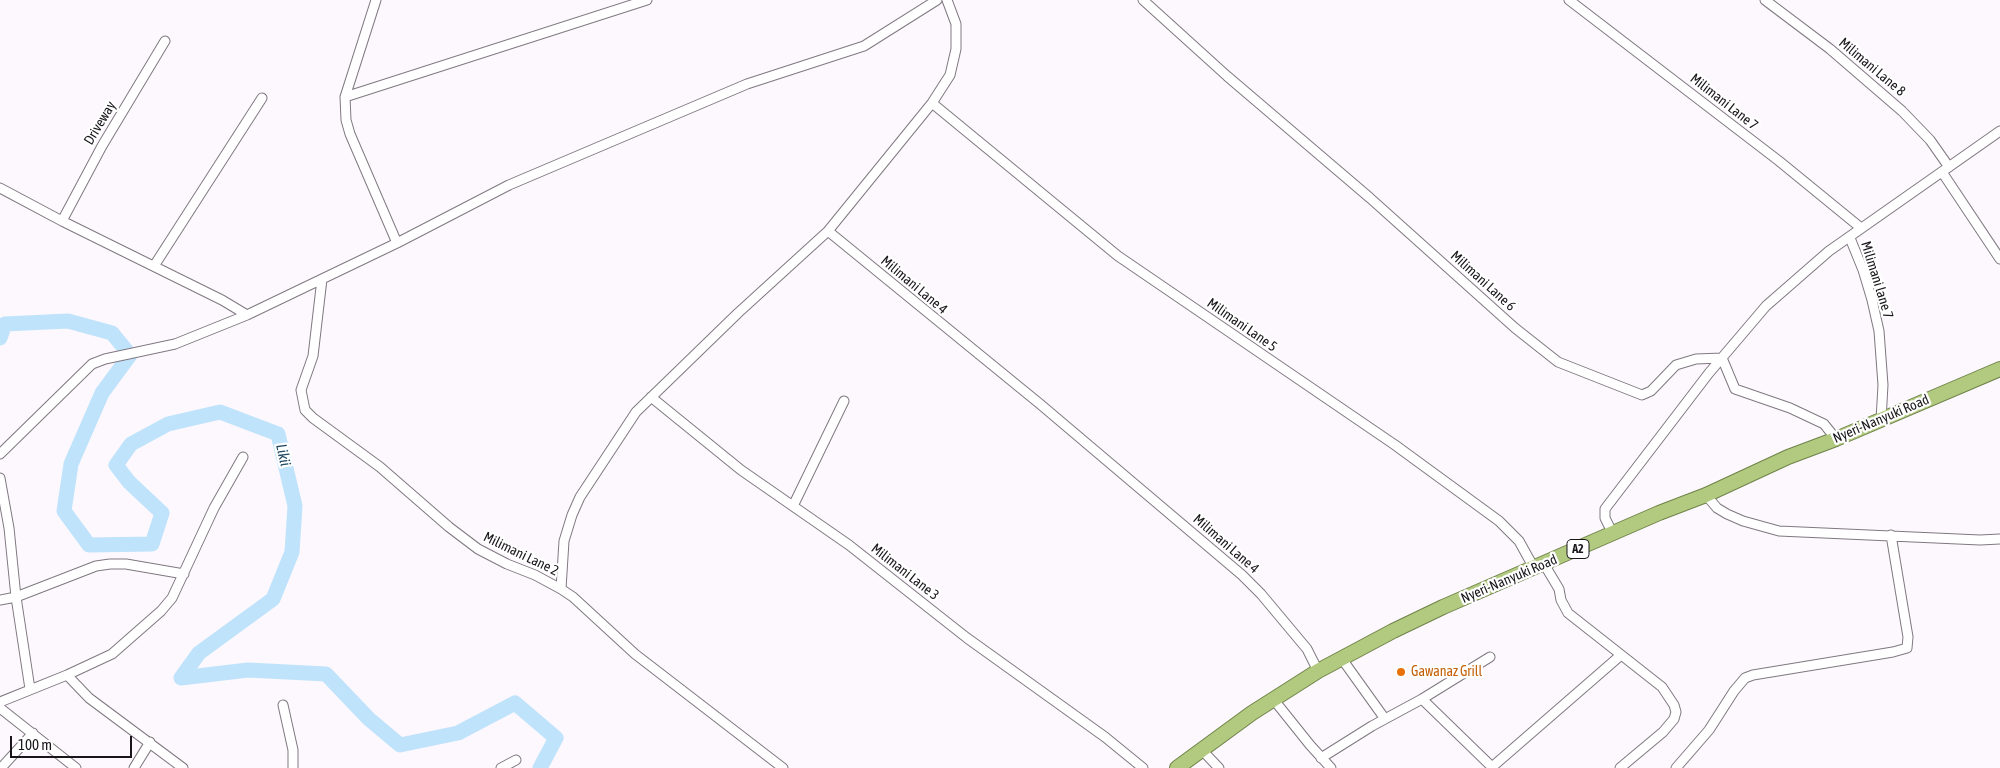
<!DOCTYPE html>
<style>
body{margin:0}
#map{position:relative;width:2000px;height:768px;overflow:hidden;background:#fdf8fe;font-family:"Asap Condensed",sans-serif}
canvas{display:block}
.scale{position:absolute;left:10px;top:736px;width:122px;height:22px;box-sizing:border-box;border:2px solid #19161a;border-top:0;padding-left:6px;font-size:15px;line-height:18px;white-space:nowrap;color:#19161a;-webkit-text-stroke:4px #fff;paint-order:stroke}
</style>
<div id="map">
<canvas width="2000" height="768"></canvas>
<div class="scale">100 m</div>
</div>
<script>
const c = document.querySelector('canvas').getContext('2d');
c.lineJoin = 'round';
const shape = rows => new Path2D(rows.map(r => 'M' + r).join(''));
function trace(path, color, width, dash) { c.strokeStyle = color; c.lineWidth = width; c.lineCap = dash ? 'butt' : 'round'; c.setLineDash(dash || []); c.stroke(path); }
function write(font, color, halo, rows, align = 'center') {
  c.font = font + ' "Asap Condensed",sans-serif'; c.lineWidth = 4.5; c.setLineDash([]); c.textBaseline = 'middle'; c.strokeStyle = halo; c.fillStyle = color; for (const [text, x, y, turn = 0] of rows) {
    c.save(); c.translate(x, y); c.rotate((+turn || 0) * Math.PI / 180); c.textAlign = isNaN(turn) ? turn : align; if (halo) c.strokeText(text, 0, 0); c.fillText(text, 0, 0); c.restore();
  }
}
const river = shape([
 [0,338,5,324,68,321,112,333,130,355,102,393,71,464,64,511,89,545,152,544,162,513,129,482,116,465,131,444,168,424,220,412,278,434,295,506,292,552,273,599,199,653,181,678,248,670,326,674,369,719,400,745,458,733,515,703,556,738,540,768]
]);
const minor = shape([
 [1143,0,1227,76,1370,198,1515,328,1558,362,1642,395,1651,391,1676,365,1696,359,1722,358,1735,389,1790,408,1824,424,1836,439],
 [1569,0,1779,161,1861,228],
 [1765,0,1830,49,1902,111,1930,140,1949,167],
 [345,97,376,0],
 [932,103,1118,256,1395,445,1499,521,1519,541,1534,568],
 [1942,172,2000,259],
 [0,188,62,221,222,300,247,315],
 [62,221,102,146,165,41],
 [828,231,932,103,950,75,956,49,956,24,947,0],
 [1850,238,1863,270,1872,300,1879,331,1883,385,1881,420],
 [397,243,350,134,346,120,345,97,647,0],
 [154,266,262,98],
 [322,279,313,356,301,390,305,410,313,418,380,467,449,527,478,549,507,564,535,575,561,589,573,597,635,654,783,768],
 [651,397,741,470,849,545,967,638,1105,737,1143,768],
 [0,454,92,364,105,359,175,344,247,315,397,243,509,185,747,84,864,46,937,0],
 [0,478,9,528,16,597,30,689],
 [1706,495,1717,508,1727,514,1743,521,1779,531,1980,540,2000,539],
 [793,506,844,401],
 [1613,534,1605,518,1605,509,1608,505,1709,373,1766,306,1829,251,2000,131],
 [1544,564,1559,589,1561,600,1568,613,1662,687,1674,705,1676,712,1674,719,1663,732,1620,768],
 [561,589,564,541,572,515,580,497,636,412,738,313,828,231,1040,404,1242,575,1261,594,1307,649,1318,671],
 [0,600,16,597,96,566,110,564,126,564,184,574],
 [1342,659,1385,719],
 [67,675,89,698,183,768],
 [1422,699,1492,767],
 [1274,700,1310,745,1331,768],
 [0,702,67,675,112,654,161,611,172,598,214,508,243,457],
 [283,705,293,750,293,768],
 [0,708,76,768],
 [1201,749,1219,768],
 [1321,758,1372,726,1422,699,1490,657],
 [1,768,33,733],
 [134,768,150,742],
 [501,768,516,760],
 [1491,768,1621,655],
 [1676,768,1709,730,1734,691,1745,678,1753,675,1893,652,1907,648,1908,637,1891,535]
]);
const trunk = shape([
 [1177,768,1252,713,1318,671,1393,631,1443,607,1659,513,1706,495,1788,457,1836,439,2000,369]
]);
const markers = [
 [1401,672,5,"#e8710a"]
];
const shields = [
 [1578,549,22]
];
const shieldNames = [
 ["A2",1578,549]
];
const streetNames = [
 ["Milimani Lane 8",1872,67,40],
 ["Milimani Lane 7",1724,102,38],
 ["Driveway",100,123,-59],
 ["Milimani lane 7",1877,280,73],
 ["Milimani Lane 6",1483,281,42],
 ["Milimani Lane 4",914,285,40],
 ["Milimani Lane 5",1242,325,35],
 ["Nyeri-Nanyuki Road",1881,419,-23],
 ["Milimani Lane 4",1226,544,41],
 ["Milimani Lane 2",521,554,26],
 ["Milimani Lane 3",905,572,38],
 ["Nyeri-Nanyuki Road",1509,579,-23]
];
const foodNames = [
 ["Gawanaz Grill",1411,672]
];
const waterNames = [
 ["Likii",283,455,77]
];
trace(river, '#bfe3fb', 15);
trace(minor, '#817882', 11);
trace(trunk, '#6f8348', 16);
trace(minor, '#fff', 9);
trace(trunk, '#b2ca80', 14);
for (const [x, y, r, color] of markers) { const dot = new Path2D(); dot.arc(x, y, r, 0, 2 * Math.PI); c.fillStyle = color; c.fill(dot); trace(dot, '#fff', 2); }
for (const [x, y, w] of shields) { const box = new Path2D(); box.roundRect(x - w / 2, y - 9.5, w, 19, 4); c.fillStyle = '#fff'; c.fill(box); trace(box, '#19161a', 1); }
write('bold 12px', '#19161a', null, shieldNames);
write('14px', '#19161a', '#fff', streetNames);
write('14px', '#c56008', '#fff', foodNames, 'left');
write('italic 15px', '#214a63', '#fff', waterNames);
</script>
